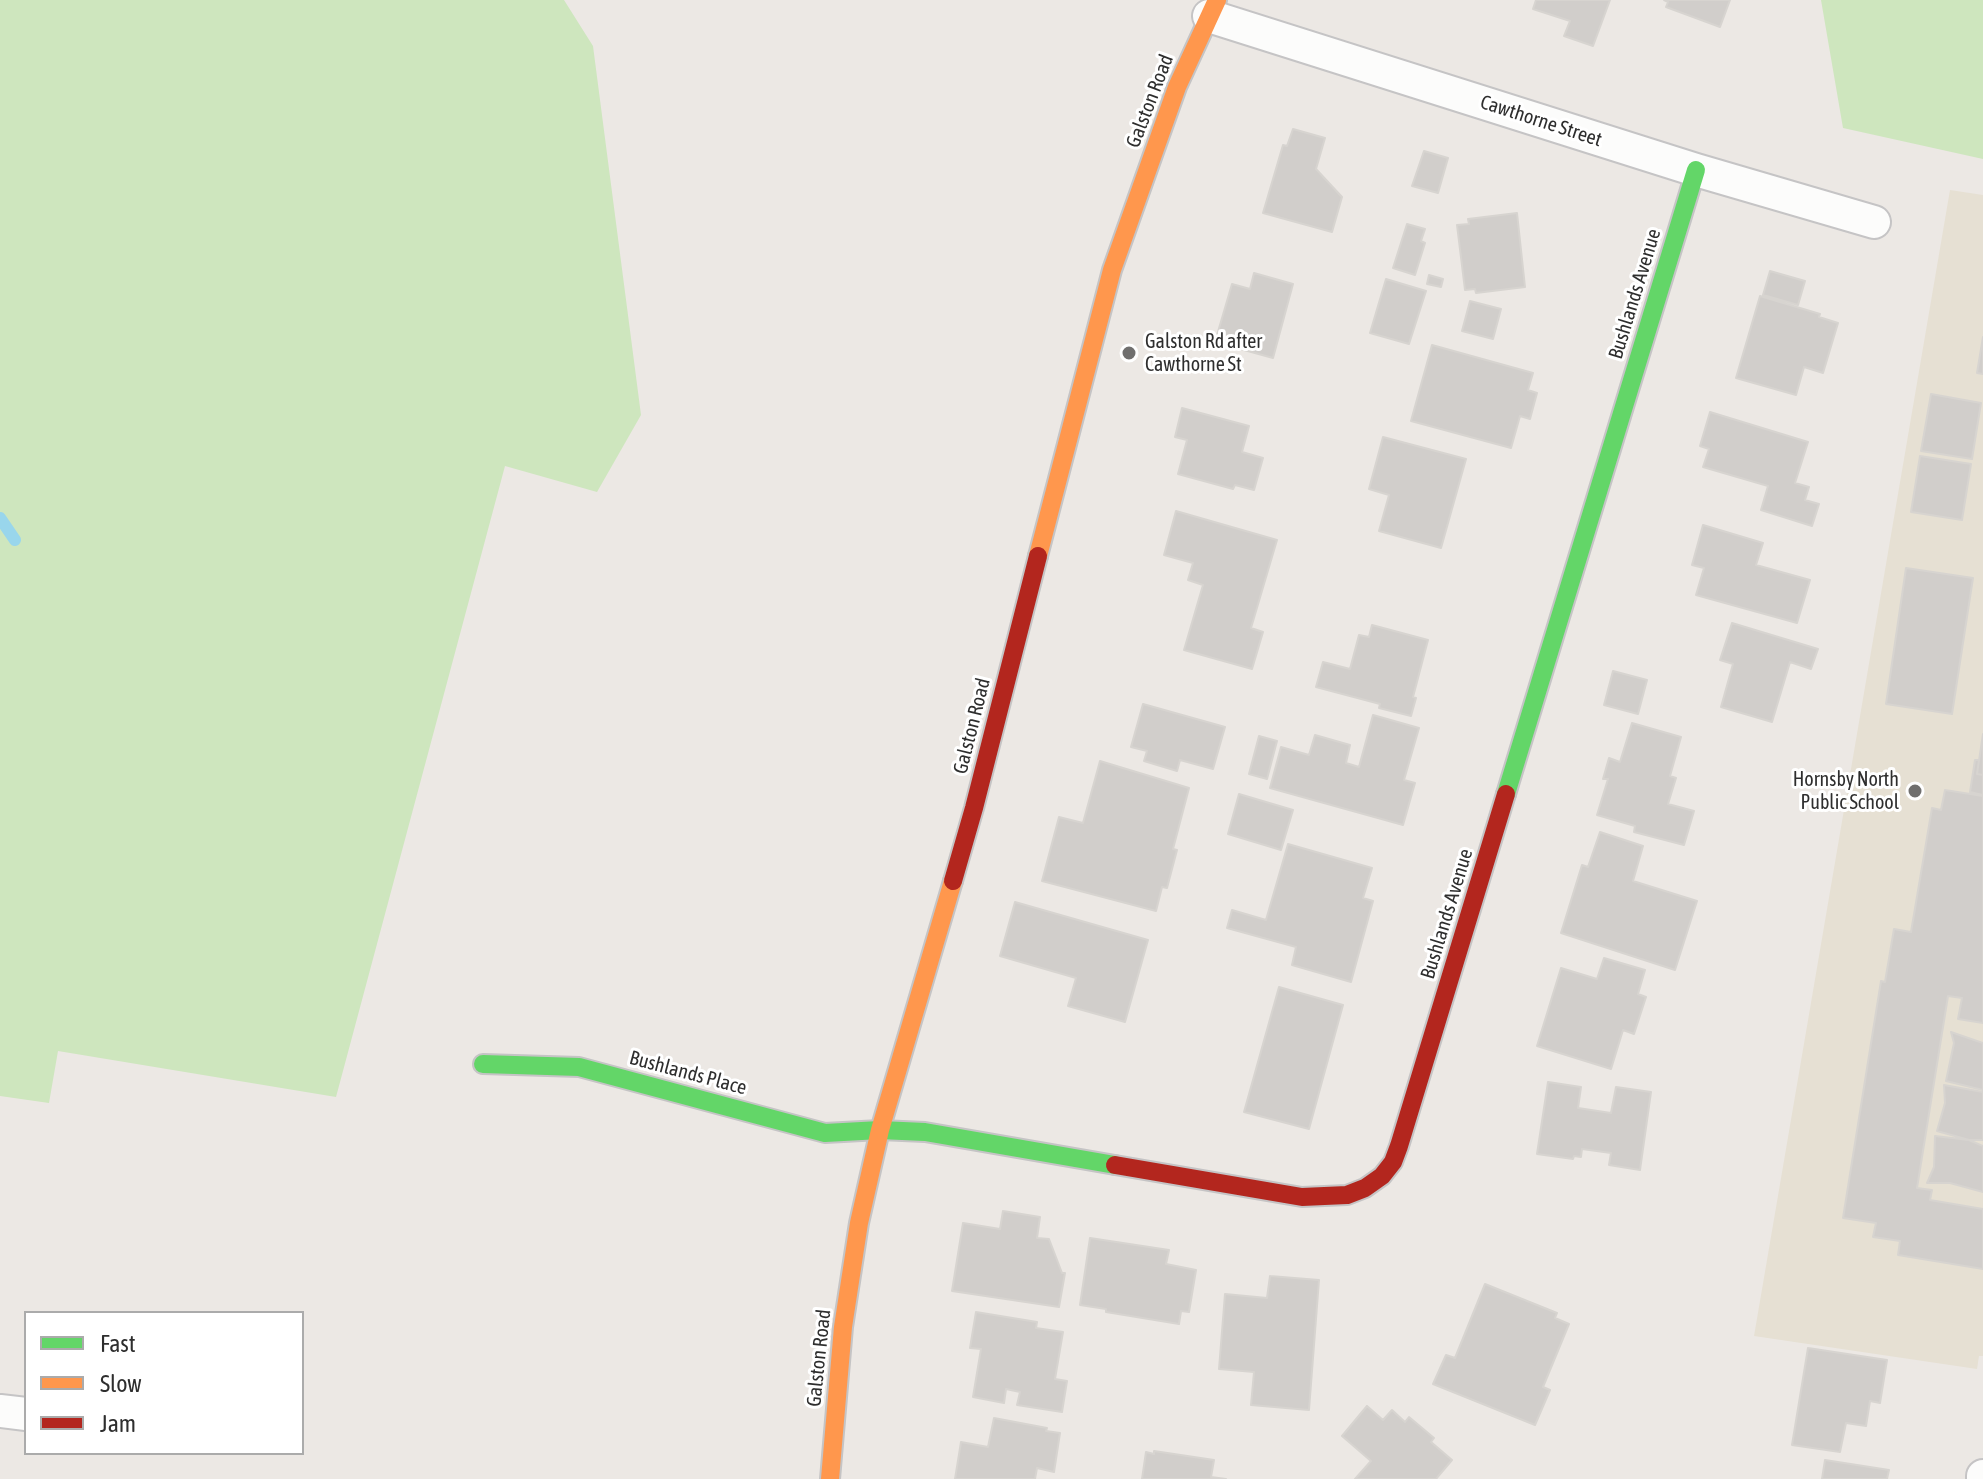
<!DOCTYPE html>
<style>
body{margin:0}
#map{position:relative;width:1983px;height:1479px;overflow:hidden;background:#ece8e4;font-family:"Asap Condensed",sans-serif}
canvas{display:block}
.legend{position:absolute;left:24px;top:1311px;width:280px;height:144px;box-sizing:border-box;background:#fff;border:2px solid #ababab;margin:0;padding:10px 14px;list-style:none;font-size:24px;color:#2e2e2e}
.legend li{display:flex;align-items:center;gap:16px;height:40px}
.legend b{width:40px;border:2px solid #ababab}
</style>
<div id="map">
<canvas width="1983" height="1479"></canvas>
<ul class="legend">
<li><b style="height:10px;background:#63d668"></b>Fast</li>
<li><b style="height:10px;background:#ff974d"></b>Slow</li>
<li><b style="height:10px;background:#b3261e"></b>Jam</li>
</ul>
</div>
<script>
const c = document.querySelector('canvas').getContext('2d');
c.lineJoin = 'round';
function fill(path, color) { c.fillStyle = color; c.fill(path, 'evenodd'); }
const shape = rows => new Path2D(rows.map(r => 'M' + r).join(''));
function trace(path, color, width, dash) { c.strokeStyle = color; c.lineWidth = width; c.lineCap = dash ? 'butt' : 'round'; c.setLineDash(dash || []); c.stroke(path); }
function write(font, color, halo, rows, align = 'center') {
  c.font = font + ' "Asap Condensed",sans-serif'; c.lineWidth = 6; c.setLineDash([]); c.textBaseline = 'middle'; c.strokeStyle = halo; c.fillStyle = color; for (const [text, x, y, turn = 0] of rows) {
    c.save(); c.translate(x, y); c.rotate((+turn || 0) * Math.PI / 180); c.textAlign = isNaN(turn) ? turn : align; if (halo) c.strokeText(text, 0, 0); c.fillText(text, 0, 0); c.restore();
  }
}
const education = shape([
 [1950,190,1983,195,1983,1356,1979,1356,1977,1369,1754,1336]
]);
const green = shape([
 [0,0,564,0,593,46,641,415,597,492,505,466,336,1097,58,1051,49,1103,0,1096],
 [1821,0,1983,0,1983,159,1843,128]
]);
const stream = shape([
 [0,518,15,540]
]);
const building = shape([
 [1536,0,1610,0,1593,46,1564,36,1570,21,1533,9,1536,0],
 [1664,0,1730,0,1720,27,1666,7,1668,2,1664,0],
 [1293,129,1325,138,1316,169,1342,197,1332,232,1263,213,1283,145,1287,146,1293,129],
 [1424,151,1448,158,1438,193,1412,186,1424,151],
 [1517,213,1525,287,1476,293,1475,289,1465,290,1457,225,1469,224,1468,219,1517,213],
 [1407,224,1425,229,1421,241,1425,243,1415,275,1393,268,1407,224],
 [1770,271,1805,281,1798,305,1763,295,1770,271],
 [1254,273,1293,284,1273,358,1215,342,1232,284,1250,289,1254,273],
 [1429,275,1443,279,1441,287,1427,284,1429,275],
 [1386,279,1426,291,1409,344,1370,333,1386,279],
 [1760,296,1820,314,1819,317,1838,323,1823,373,1804,367,1796,395,1736,378,1760,296],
 [1470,301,1501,309,1493,339,1462,331,1470,301],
 [1983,337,1983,374,1977,373,1983,337],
 [1432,345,1533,373,1528,390,1537,393,1530,419,1520,416,1511,448,1411,421,1432,345],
 [1931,394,1981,403,1972,459,1921,451,1931,394],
 [1182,408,1249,426,1242,452,1263,458,1254,490,1235,485,1233,489,1178,474,1187,440,1175,437,1182,408],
 [1710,412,1808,442,1795,483,1809,487,1805,500,1819,504,1812,526,1761,510,1768,486,1703,467,1709,449,1700,446,1710,412],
 [1383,437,1466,459,1441,548,1379,531,1389,495,1369,489,1383,437],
 [1920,456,1971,464,1962,520,1911,512,1920,456],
 [1176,511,1277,540,1251,628,1263,632,1252,669,1184,650,1203,585,1188,580,1193,563,1164,555,1176,511],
 [1703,525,1763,543,1756,565,1810,580,1797,623,1696,595,1704,568,1692,565,1703,525],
 [1906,568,1973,578,1952,714,1886,704,1906,568],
 [1732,623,1818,649,1811,669,1790,662,1772,722,1721,707,1733,664,1720,660,1732,623],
 [1372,625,1428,640,1413,697,1416,698,1411,716,1379,708,1380,704,1316,687,1323,662,1350,669,1359,635,1369,637,1372,625],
 [1613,671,1647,680,1638,714,1604,705,1613,671],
 [1143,704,1225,727,1213,769,1180,760,1177,771,1144,761,1147,751,1131,747,1143,704],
 [1373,715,1419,728,1404,780,1415,783,1403,825,1270,788,1281,747,1309,755,1315,735,1350,745,1346,763,1359,767,1373,715],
 [1632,723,1681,737,1670,776,1676,778,1668,804,1694,811,1684,845,1634,832,1635,826,1597,815,1608,779,1603,779,1609,758,1620,762,1632,723],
 [1983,734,1983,775,1977,774,1983,734],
 [1259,736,1277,741,1267,779,1249,774,1259,736],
 [1975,760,1979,760,1977,774,1983,775,1983,795,1970,792,1975,760],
 [1100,761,1189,788,1173,849,1177,850,1167,888,1162,887,1156,911,1042,881,1059,817,1083,823,1100,761],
 [1945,790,1983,796,1983,1023,1958,1019,1962,998,1948,996,1917,1188,1932,1190,1930,1200,1983,1209,1983,1269,1898,1255,1900,1241,1873,1237,1876,1223,1843,1218,1881,981,1885,982,1894,929,1911,932,1932,808,1941,810,1945,790],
 [1239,794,1293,810,1281,850,1228,834,1239,794],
 [1600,832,1643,846,1633,881,1697,901,1675,970,1561,933,1582,865,1588,867,1600,832],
 [1288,844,1372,868,1363,898,1373,901,1351,982,1292,965,1296,947,1227,928,1232,910,1266,920,1288,844],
 [1015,902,1148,940,1125,1022,1068,1006,1076,978,1000,956,1015,902],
 [1604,958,1645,970,1638,994,1646,997,1634,1034,1623,1030,1611,1069,1537,1046,1561,968,1597,979,1604,958],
 [1279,987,1343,1005,1309,1129,1244,1112,1279,987],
 [1951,1032,1983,1043,1983,1090,1946,1081,1954,1043,1951,1032],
 [1548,1082,1581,1087,1578,1108,1611,1113,1616,1087,1651,1092,1640,1170,1609,1165,1611,1153,1582,1149,1581,1157,1574,1156,1573,1159,1537,1154,1548,1082],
 [1944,1085,1983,1092,1983,1140,1969,1140,1937,1131,1945,1103,1944,1085],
 [1935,1136,1969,1140,1983,1146,1983,1192,1950,1183,1927,1183,1934,1167,1935,1136],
 [1003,1211,1040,1217,1037,1238,1049,1239,1062,1273,1065,1273,1059,1307,952,1291,963,1223,1000,1229,1003,1211],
 [1090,1238,1169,1250,1166,1264,1196,1270,1189,1312,1181,1311,1179,1324,1106,1312,1106,1309,1080,1305,1090,1238],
 [1270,1276,1319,1280,1309,1410,1251,1405,1254,1372,1219,1369,1225,1294,1267,1298,1270,1276],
 [1485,1284,1557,1313,1555,1318,1569,1324,1543,1387,1550,1390,1535,1425,1433,1384,1446,1355,1455,1358,1485,1284],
 [976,1312,1037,1322,1036,1328,1063,1332,1055,1379,1067,1381,1062,1412,1017,1405,1020,1392,1006,1389,1004,1403,973,1397,981,1349,970,1348,976,1312],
 [1808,1348,1887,1360,1880,1403,1870,1401,1866,1426,1846,1423,1840,1452,1792,1445,1808,1348],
 [1367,1406,1383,1420,1392,1410,1405,1422,1409,1417,1434,1438,1431,1442,1452,1460,1436,1479,1355,1479,1371,1461,1342,1436,1367,1406],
 [994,1418,1047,1428,1046,1431,1060,1433,1054,1472,1037,1468,1035,1479,955,1479,961,1442,988,1447,994,1418],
 [1154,1451,1214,1460,1211,1477,1226,1479,1142,1479,1146,1452,1154,1454,1154,1451],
 [1825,1460,1889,1470,1887,1479,1822,1479,1825,1460]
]);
const street = shape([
 [1209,16,1696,170,1874,222],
 [0,1411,26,1414],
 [1983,1479,1983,1476]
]);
const fast = shape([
 [1506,794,1696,170],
 [483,1064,579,1067,825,1133,880,1130,925,1132,1115,1165]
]);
const slow = shape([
 [1038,556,1112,270,1177,87,1217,0],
 [830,1479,843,1327,859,1223,880,1130,953,881]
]);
const jam = shape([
 [953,881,974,808,1038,556],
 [1115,1165,1302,1197,1347,1195,1365,1188,1382,1176,1393,1162,1399,1146,1506,794]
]);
const markers = [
 [1129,353,8,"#706f6e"],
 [1915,791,8,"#706f6e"]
];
const streetNames = [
 ["Galston Road",1150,101,-69],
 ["Cawthorne Street",1541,121,18],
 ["Bushlands Avenue",1635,294,-73],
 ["Galston Road",972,726,-76],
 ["Bushlands Avenue",1447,914,-73],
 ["Bushlands Place",688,1073,15],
 ["Galston Road",819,1358,-84]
];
const poiNames = [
 ["Galston Rd after",1145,342],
 ["Cawthorne St",1145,365],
 ["Hornsby North",1899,780,"right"],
 ["Public School",1899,803,"right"]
];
fill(education, '#e6e0d3');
fill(green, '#cee6be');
trace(stream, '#99d6ec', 12);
fill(building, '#d1cecb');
trace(building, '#d7d4d0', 2);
trace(street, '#c5c4c5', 36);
trace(fast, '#c5c4c5', 22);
trace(slow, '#c5c4c5', 22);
trace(jam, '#c5c4c5', 22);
trace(street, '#fcfcfb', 32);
trace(fast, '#63d668', 18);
trace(slow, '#ff974d', 18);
trace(jam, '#b3261e', 18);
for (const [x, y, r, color] of markers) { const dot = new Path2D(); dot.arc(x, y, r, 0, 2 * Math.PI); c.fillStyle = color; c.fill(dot); trace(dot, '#fff', 3); }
write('20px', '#2e2e2e', '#fff', streetNames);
write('20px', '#2e2e2e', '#fff', poiNames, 'left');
</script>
